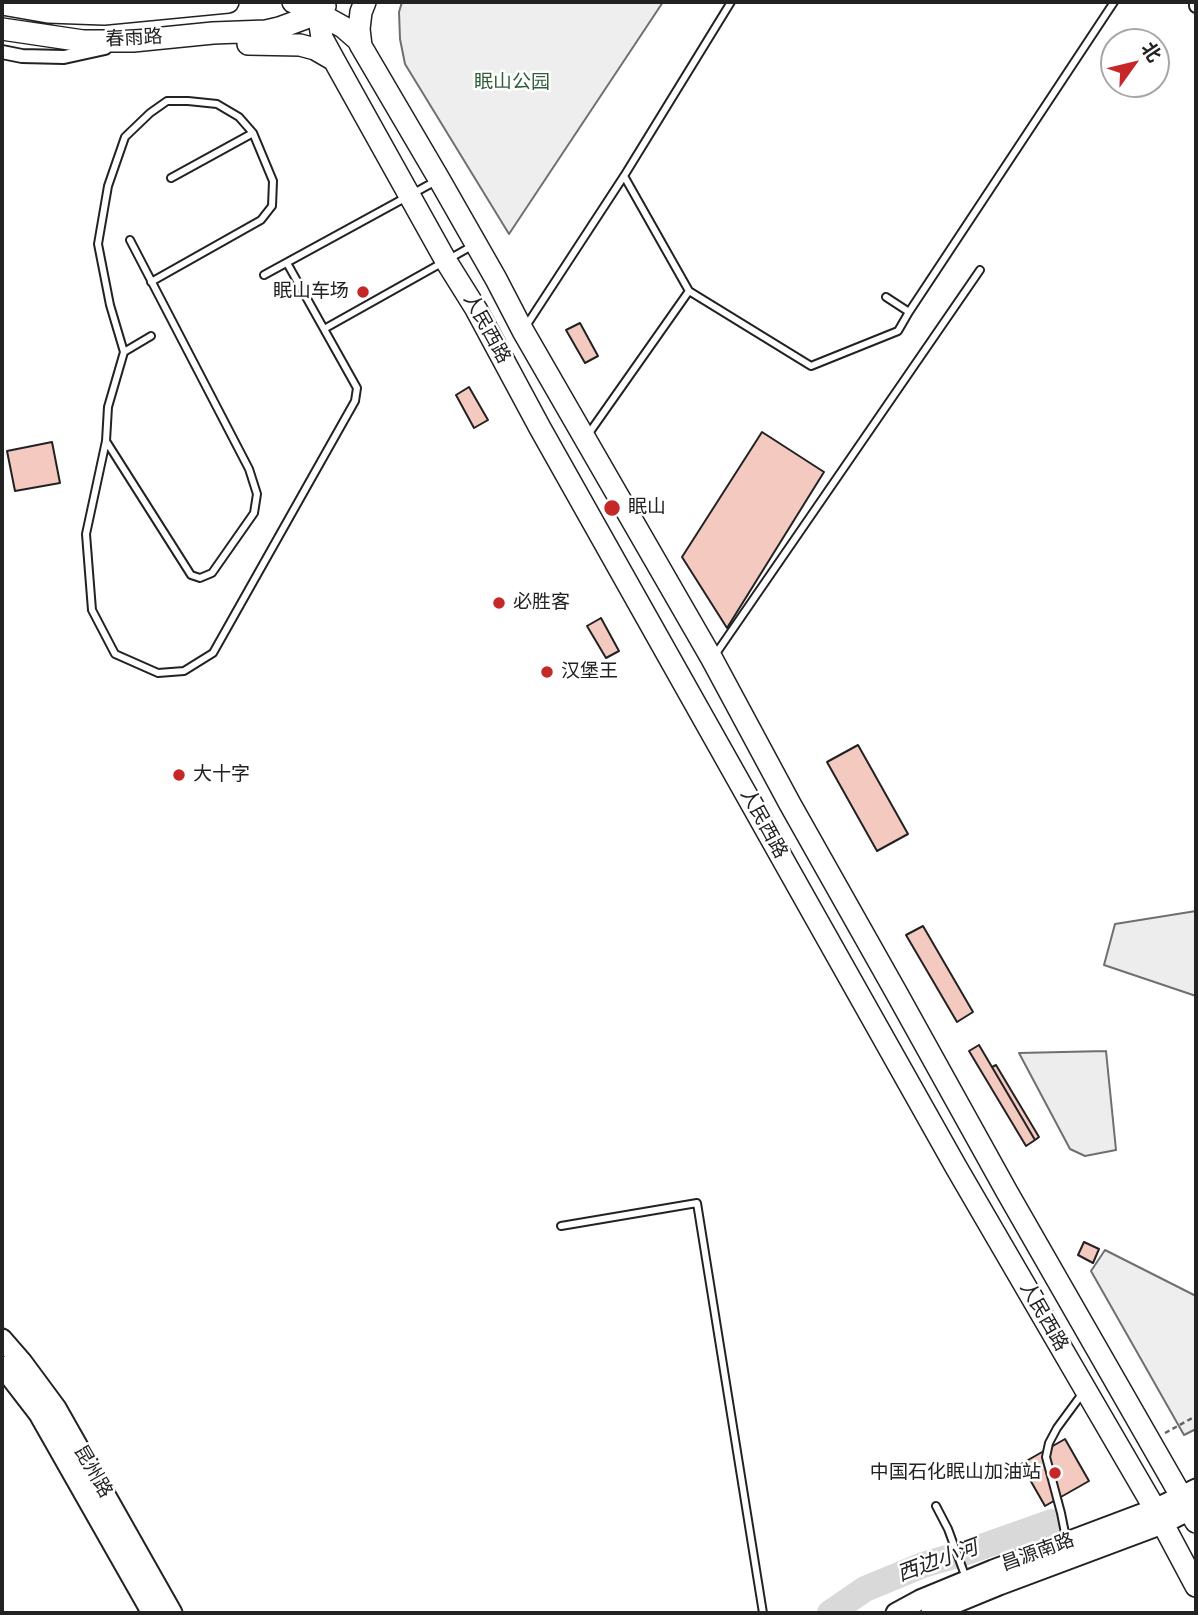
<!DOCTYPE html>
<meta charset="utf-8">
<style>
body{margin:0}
#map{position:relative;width:1198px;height:1615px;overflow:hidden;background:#fff;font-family:Poppins,"Noto Sans SC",sans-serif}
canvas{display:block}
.frame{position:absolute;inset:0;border:4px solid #222;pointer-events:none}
.north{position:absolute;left:1100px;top:28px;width:70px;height:70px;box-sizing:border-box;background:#fff;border:2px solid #a7a7a7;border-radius:50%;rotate:56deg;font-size:19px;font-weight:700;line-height:28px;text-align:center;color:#222}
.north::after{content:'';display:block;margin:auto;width:24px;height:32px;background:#c62828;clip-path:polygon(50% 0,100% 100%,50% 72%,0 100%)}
</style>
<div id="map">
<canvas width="1198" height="1615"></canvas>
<div class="frame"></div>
<div class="north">北</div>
</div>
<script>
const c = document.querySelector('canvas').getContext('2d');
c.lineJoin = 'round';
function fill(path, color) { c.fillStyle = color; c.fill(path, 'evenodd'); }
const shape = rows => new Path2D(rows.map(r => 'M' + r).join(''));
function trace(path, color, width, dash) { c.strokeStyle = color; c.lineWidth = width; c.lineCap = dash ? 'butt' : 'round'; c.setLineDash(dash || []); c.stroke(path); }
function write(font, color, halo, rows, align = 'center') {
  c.font = font + ' Poppins,"Noto Sans SC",sans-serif'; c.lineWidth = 5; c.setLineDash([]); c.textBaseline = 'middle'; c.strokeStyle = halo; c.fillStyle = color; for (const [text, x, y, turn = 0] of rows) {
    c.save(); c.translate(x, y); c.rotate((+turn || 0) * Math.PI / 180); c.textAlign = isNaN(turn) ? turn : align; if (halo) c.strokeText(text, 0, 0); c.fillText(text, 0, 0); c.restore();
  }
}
const green = shape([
 [402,2,663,2,509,234,405,64,400,39,399,12,402,2],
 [1105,1250,1196,1296,1196,1429,1184,1435,1091,1271,1105,1250]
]);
const parking = shape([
 [1196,911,1196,996,1104,965,1115,924,1196,911],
 [1106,1051,1116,1150,1085,1156,1070,1149,1019,1053,1106,1051]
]);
const river = shape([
 [830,1613,865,1589,923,1565,967,1552,1052,1522]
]);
const building = shape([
 [580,323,598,356,585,363,566,330,580,323],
 [469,387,488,420,474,428,456,395,469,387],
 [762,432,824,472,727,628,682,557,762,432],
 [52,442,60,483,15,491,7,451,52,442],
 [601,618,619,651,606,658,587,626,601,618],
 [858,745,908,834,877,851,827,762,858,745],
 [923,926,973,1012,957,1022,906,935,923,926],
 [979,1045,1035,1140,1026,1146,969,1051,979,1045],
 [996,1065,1039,1137,1035,1140,992,1067,996,1065],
 [1084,1242,1099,1249,1093,1263,1078,1255,1084,1242],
 [1065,1439,1089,1481,1045,1506,1021,1464,1065,1439]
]);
const path = shape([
 [1165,1433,1196,1416]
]);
const lane = shape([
 [171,178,253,133],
 [264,275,434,182],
 [151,282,261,220,272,206,273,181,253,133,239,117,217,104,188,101,167,101,150,113,125,137,108,186,98,244,110,305,124,352,108,407,106,441,86,534,92,610,115,654,158,673,184,671,213,653,355,401,357,388,287,263],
 [689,291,811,366,898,331,909,312,1114,2],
 [886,297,909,312],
 [526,326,624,176,731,2],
 [324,329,472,246],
 [124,352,151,336],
 [587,436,689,291,624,176],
 [106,441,191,575,200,578,212,573,254,513,257,494,249,469,130,240],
 [715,655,980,270],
 [561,1226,697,1203,763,1613],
 [936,1506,948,1529,966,1578],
 [1066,1538,1061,1513,1046,1457,1049,1443,1057,1428,1082,1394]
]);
const street = shape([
 [1196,2,1196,6],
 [2,52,22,56,64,57,105,48]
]);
const secondary = shape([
 [2,1339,22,1362,56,1408,172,1613],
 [2,1366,39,1414,152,1613],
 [896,1613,920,1600,993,1570,1155,1509,1196,1489],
 [931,1613,999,1585,1162,1524,1196,1507]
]);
const primary = shape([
 [293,2,309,8,343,27,358,40,361,46,439,179,496,279,523,331,712,659,790,804,896,992,1007,1192,1196,1522],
 [321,2,320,25,322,38,334,60,446,261,476,309,540,428,956,1167,1155,1509,1196,1586],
 [2,4,48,12,104,14,228,2],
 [2,29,83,41,133,41,213,33,266,31,279,28,306,18,325,6],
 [248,44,300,45,315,49,334,60],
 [361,46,359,29,361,12,365,2]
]);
const markers = [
 [363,292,7,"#c62828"],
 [612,508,9,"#c62828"],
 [499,603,7,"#c62828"],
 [547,672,7,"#c62828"],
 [179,775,7,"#c62828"],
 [1055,1473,7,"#c62828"]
];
const streetNames = [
 ["春雨路",134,39,-3],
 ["人民西路",486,329,61],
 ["人民西路",763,824,61],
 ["人民西路",1043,1317,60],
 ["昆州路",92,1472,60],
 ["昌源南路",1038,1553,-20]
];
const parkNames = [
 ["眠山公园",512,83]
];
const poiNames = [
 ["眠山车场",349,292,"right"],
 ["眠山",628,508],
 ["必胜客",513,603],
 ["汉堡王",561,672],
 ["大十字",193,775],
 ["中国石化眠山加油站",1041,1473,"right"]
];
const waterNames = [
 ["西边小河",938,1562,-20]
];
fill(green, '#eee');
trace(green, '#6f6f6f', 2);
fill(parking, '#ededed');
trace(parking, '#6f6f6f', 2);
trace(river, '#d9d9d9', 26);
fill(building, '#f3c9c0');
trace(building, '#222', 2);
trace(lane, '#222', 10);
trace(street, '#222', 16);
trace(secondary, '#222', 23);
trace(primary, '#222', 24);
trace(path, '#646464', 2.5, [5, 3.5]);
trace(lane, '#fff', 6);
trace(street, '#fff', 12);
trace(secondary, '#fff', 19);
trace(primary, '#fff', 21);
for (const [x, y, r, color] of markers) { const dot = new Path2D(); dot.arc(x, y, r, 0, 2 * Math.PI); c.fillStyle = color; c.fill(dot); trace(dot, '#fff', 2.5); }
write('19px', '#222', '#fff', streetNames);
write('19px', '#2f5e38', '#fff', parkNames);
write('19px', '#222', '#fff', poiNames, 'left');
write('italic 21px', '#222', '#fff', waterNames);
</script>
